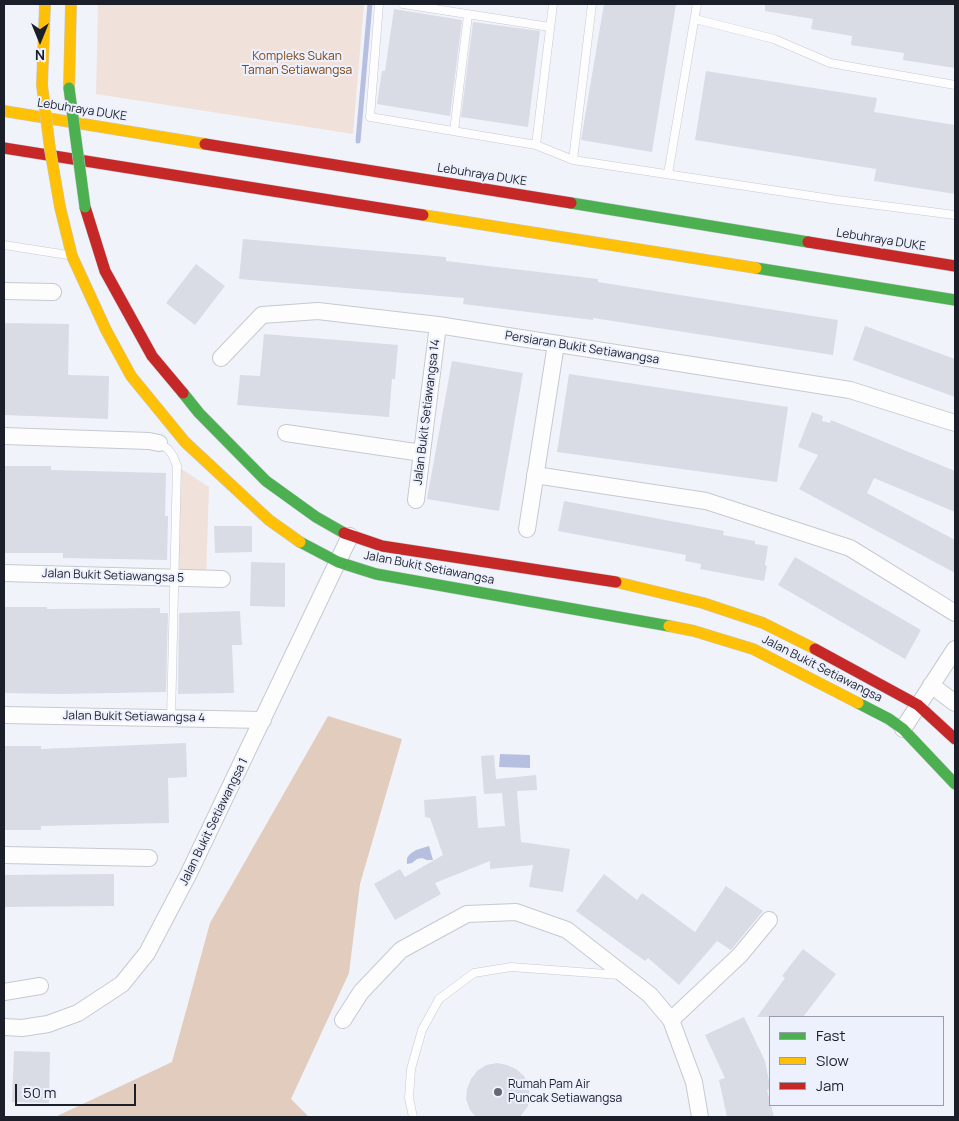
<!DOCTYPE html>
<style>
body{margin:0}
#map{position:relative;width:959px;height:1121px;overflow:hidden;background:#f1f3fa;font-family:Manrope,sans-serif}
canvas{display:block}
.frame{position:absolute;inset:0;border:5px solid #1b1f2a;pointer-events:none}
.legend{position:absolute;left:769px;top:1016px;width:175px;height:90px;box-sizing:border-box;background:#edf1fe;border:1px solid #999da9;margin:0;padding:6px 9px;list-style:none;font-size:15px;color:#1b1f2a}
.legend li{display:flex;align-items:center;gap:10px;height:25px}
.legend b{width:25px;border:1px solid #999da9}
.north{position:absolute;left:15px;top:15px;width:50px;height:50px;-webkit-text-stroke:4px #edf1fe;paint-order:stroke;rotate:180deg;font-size:14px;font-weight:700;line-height:20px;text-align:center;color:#1b1f2a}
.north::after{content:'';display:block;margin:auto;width:18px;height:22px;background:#1b1f2a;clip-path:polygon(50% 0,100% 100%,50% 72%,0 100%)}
.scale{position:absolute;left:15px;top:1084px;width:121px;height:22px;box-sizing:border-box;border:2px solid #1b1f2a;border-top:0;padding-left:6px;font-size:15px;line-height:18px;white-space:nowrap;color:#1b1f2a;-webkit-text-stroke:4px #edf1fe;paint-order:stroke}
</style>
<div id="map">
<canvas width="959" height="1121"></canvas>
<div class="frame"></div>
<ul class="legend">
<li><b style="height:6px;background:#4caf50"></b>Fast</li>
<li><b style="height:6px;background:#ffc107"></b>Slow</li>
<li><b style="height:6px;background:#c62828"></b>Jam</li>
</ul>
<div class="north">N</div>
<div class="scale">50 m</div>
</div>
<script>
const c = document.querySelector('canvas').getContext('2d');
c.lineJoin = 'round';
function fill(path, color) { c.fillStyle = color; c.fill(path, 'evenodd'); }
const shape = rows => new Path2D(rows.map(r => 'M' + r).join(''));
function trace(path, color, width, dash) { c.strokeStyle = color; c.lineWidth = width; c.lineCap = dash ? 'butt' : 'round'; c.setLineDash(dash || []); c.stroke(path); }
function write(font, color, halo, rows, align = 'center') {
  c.font = font + ' Manrope,sans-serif'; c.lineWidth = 4; c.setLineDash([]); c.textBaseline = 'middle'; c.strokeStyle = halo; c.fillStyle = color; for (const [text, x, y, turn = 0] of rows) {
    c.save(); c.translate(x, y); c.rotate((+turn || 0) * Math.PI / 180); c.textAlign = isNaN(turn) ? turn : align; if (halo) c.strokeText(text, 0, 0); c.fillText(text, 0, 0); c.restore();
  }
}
const green = shape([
 [98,4,364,4,353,134,96,94],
 [177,466,209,487,206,579,173,578]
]);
const forest = shape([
 [328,716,402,739,360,884,349,973,291,1099,309,1117,55,1117,172,1062,210,923]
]);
const water = shape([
 [500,754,530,755,530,768,499,767],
 [429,846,433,860,427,860,422,858,417,859,412,863,407,864,407,858,410,854,416,850]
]);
const stream = shape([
 [358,141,370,4]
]);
const building = shape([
 [604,4,676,4,652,152,581,140],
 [765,4,955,4,955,68,903,60,904,53,851,45,852,36,811,29,813,19,765,11],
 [394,9,462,20,450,116,377,104,382,71,385,71],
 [473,22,540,31,528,127,461,117],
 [706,71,877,98,874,112,955,125,955,194,874,181,876,169,695,140],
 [243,239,446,257,446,261,598,279,598,282,838,320,833,355,593,318,593,320,463,304,464,298,239,279],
 [196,264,225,286,195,325,166,303],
 [4,323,69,324,68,375,109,376,108,419,4,415],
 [865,326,955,359,955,397,853,360],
 [264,334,398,345,395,379,392,379,389,417,237,405,240,375,260,376],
 [452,361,523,373,499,511,427,499],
 [569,374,788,407,777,482,557,452],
 [812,412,823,416,822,421,830,423,831,420,955,471,955,512,874,478,867,493,955,540,955,573,799,489,818,455,798,447],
 [4,466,51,466,51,470,166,473,165,516,168,516,167,560,63,558,63,553,4,553],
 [564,501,724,531,723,535,755,541,755,544,768,546,765,565,767,566,764,581,700,569,701,564,685,561,686,555,558,531],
 [214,526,252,526,252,552,215,553],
 [795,557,921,630,905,659,778,585],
 [251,562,285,563,285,607,250,606],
 [4,607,47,607,47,609,160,608,160,613,168,613,166,692,60,694,4,693],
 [240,611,242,645,232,645,234,693,178,694,179,613],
 [186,743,187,777,168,778,169,823,41,826,41,830,4,830,4,746,41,746,41,749],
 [494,755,496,779,536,775,537,790,517,791,521,842,570,849,563,892,529,887,533,865,490,869,490,861,435,883,441,894,395,920,374,884,400,869,405,877,443,855,430,818,425,817,424,800,476,796,478,828,505,826,502,793,484,794,481,756],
 [114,874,114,906,4,907,4,875],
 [604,874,637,900,642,893,695,932,726,886,763,911,731,950,717,941,679,985,648,958,645,961,576,911],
 [803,949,836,974,803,1017,757,1017,785,978,782,976],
 [744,1017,765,1061,770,1086,770,1089,767,1090,774,1117,727,1117,719,1080,725,1078,705,1035],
 [14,1051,50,1052,49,1103,12,1102],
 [497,1063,507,1065,516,1069,524,1076,528,1085,530,1096,528,1106,520,1117,476,1117,470,1110,466,1099,467,1089,471,1079,477,1071,486,1065]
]);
const lane = shape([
 [379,4,370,117,536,145,573,160,838,200,955,215],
 [403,4,550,27],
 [695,19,774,39,830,63,955,85],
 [454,131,468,15],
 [536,145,553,4],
 [573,160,592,4],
 [668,174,697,4],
 [4,245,68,255],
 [159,443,168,449,173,456,177,466,171,718],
 [413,1117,409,1098,411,1069,422,1030,439,999,474,973,511,967,620,975]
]);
const street = shape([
 [4,291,53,292],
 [221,358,262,315,318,311,438,325,850,390,955,423],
 [286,433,422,453],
 [4,436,149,441,159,443],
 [535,475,706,501,850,548,955,613],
 [416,500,438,325],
 [527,529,556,344],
 [4,573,222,579],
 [931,685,955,703],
 [4,715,263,720],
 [903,729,955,649],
 [4,855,149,858],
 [4,992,40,986],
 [343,1020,361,992,401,950,467,914,516,912,567,930,650,995,671,1020,694,1082,700,1117],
 [671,1020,740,955,769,920],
 [4,1027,22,1028,48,1024,78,1013,122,984,147,953,188,875,350,536]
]);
const fast = shape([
 [571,203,808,242],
 [756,268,955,300],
 [183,393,199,413,266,481,316,517,344,533],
 [300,542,338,562,376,574,669,626],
 [858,703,889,719,903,729,955,784]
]);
const slow = shape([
 [42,85,45,4],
 [69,88,71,4],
 [4,111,205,144],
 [60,207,72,256,106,330,131,376,185,442,269,520,300,542],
 [423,215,756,268],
 [616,582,703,603,763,623,815,649],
 [669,626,694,631,753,649,858,703]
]);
const jam = shape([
 [205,144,571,203],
 [4,148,423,215],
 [85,207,105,271,152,356,183,393],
 [808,242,955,266],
 [344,533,382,546,616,582],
 [815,649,918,705,955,739]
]);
const fastBridge = shape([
 [69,88,85,207]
]);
const slowBridge = shape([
 [42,85,50,149,60,207]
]);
const markers = [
 [498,1092,5,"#666973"]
];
const parkNames = [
 ["Kompleks Sukan",297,57],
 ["Taman Setiawangsa",297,71]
];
const streetNames = [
 ["Lebuhraya DUKE",82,110,9],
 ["Lebuhraya DUKE",482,175,9],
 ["Lebuhraya DUKE",881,240,9],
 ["Persiaran Bukit Setiawangsa",582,348,9],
 ["Jalan Bukit Setiawangsa 14",427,412,-83],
 ["Jalan Bukit Setiawangsa",429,568,11],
 ["Jalan Bukit Setiawangsa 5",113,576,2],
 ["Jalan Bukit Setiawangsa",822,669,27],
 ["Jalan Bukit Setiawangsa 4",134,717,1],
 ["Jalan Bukit Setiawangsa 1",214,822,-64]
];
const poiNames = [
 ["Rumah Pam Air",508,1085],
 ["Puncak Setiawangsa",508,1099]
];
fill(green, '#f0e2db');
fill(forest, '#e2ccbe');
fill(water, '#b6bfdf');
trace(stream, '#b6bfdf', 5);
fill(building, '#d9dce5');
trace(lane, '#c6c9d1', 9);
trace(street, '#c6c9d1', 18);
trace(fast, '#c6c9d1', 12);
trace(slow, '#c6c9d1', 12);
trace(jam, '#c6c9d1', 12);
trace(lane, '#fdfdfe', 8);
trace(street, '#fdfdfe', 16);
trace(fast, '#4caf50', 11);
trace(slow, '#ffc107', 11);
trace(jam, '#c62828', 11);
trace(fastBridge, '#c6c9d1', 12, []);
trace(slowBridge, '#c6c9d1', 12, []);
trace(fastBridge, '#4caf50', 11);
trace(slowBridge, '#ffc107', 11);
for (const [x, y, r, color] of markers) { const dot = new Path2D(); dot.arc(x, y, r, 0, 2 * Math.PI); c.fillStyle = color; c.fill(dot); trace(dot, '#edf1fe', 2); }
write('12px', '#7d4817', '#edf1fe', parkNames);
write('12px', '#1b1f2a', '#edf1fe', streetNames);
write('12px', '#1b1f2a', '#edf1fe', poiNames, 'left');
</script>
